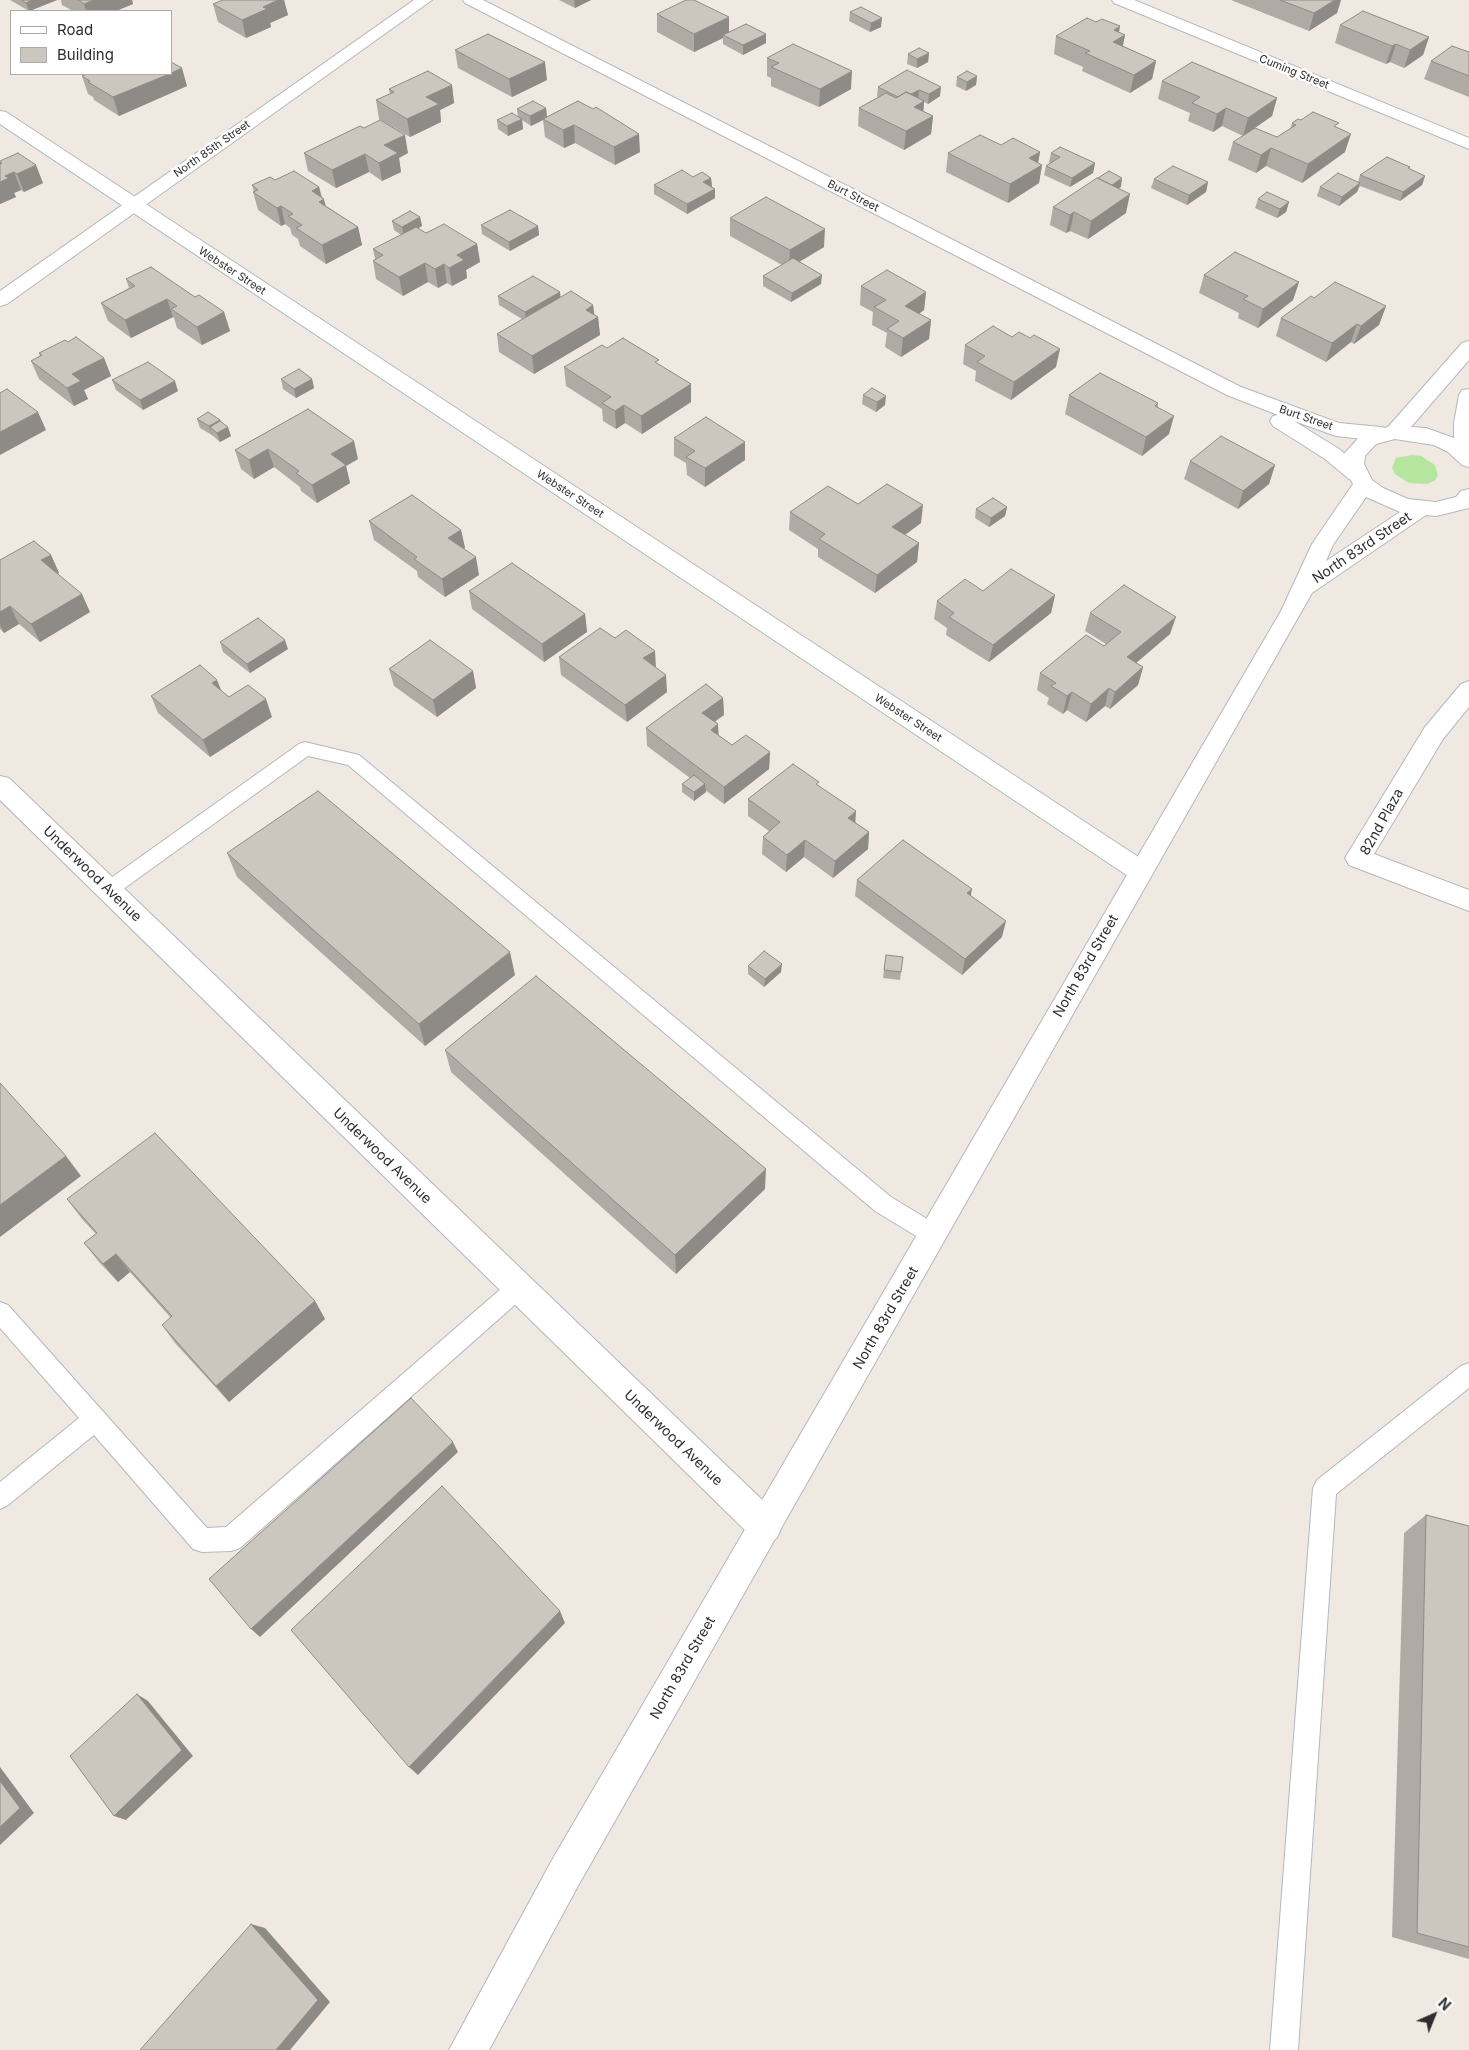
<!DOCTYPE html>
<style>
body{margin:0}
#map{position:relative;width:1469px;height:2050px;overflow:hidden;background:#efe9e1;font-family:Inter,sans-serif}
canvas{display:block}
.legend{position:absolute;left:10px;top:10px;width:162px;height:65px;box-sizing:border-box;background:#fff;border:1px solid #ababab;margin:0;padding:6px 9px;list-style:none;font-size:15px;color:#2e2e2e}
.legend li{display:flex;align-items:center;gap:10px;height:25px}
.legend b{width:25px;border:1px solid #ababab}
.north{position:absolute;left:1409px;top:1990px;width:50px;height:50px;-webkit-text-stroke:4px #fff;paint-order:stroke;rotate:44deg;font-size:14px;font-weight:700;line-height:20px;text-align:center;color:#2e2e2e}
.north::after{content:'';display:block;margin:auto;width:18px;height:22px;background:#2e2e2e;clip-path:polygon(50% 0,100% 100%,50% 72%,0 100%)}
</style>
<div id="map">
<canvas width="1469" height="2050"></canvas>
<ul class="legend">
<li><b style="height:6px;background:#fff"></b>Road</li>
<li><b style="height:14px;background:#cbc7bf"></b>Building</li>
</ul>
<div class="north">N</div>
</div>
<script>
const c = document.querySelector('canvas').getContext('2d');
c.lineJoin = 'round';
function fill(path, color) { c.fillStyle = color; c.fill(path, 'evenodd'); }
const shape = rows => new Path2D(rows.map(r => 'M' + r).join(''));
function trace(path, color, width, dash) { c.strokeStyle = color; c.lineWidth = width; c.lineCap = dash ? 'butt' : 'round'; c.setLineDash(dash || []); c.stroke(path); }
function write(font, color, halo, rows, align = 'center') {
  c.font = font + ' Inter,sans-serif'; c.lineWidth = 5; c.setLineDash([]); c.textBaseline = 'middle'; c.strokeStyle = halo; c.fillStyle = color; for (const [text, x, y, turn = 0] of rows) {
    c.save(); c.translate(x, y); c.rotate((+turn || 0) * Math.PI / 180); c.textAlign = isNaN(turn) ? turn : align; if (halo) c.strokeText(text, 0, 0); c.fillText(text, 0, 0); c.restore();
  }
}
const green = shape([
 [1412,455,1421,456,1435,465,1438,476,1434,481,1427,484,1409,483,1395,474,1392,468,1396,458]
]);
const lane = shape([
 [305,742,359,755,891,1197,942,1228,945,1235,942,1242,934,1245,926,1242,875,1211,348,765,308,756,115,895,108,897,101,895,99,890,101,885,299,744,305,742],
 [518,1278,526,1281,529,1288,526,1295,240,1548,231,1551,202,1552,193,1549,94,1435,8,1505,0,1509,0,1482,79,1418,0,1328,0,1302,8,1305,207,1528,226,1527,510,1281,518,1278],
 [1469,1363,1469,1388,1336,1494,1298,2050,1270,2050,1313,1488,1317,1480,1461,1366,1469,1363]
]);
const street = shape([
 [463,0,483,0,1241,387,1339,423,1381,427,1388,429,1391,434,1388,439,1381,441,1336,436,1294,421,1339,449,1368,474,1365,479,1357,481,1349,479,1325,459,1273,426,1270,421,1273,416,1278,415,1227,395,465,3,463,0],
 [1112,0,1134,0,1469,138,1469,149,1114,3,1112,0],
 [0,111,6,112,1149,864,1153,871,1149,878,1140,881,1131,878,0,124,0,111],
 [1469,681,1469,707,1443,739,1374,854,1469,890,1469,911,1349,865,1345,858,1425,727,1461,684,1469,681],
 [0,776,9,778,777,1514,782,1526,777,1538,765,1543,753,1538,0,800,0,776]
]);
const secondary = shape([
 [414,0,432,0,7,304,0,306,0,291,414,0],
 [1469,341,1469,360,1411,427,1426,428,1454,438,1454,423,1459,395,1462,390,1469,389,1469,467,1462,465,1448,452,1434,445,1395,439,1376,444,1365,456,1364,464,1372,480,1383,488,1408,499,1436,502,1456,497,1461,491,1469,489,1469,508,1436,516,1426,515,1312,593,578,1886,489,2050,449,2050,552,1860,1281,611,1312,544,1353,484,1342,464,1344,454,1362,434,1388,427,1462,343,1469,341],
 [1366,497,1400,512,1326,561,1333,545,1366,497]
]);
const wall = shape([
 [10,0,57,0,30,11,29,11],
 [61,0,132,0,133,4,116,11,73,11,62,5],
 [223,0,284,0,288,15,270,23,271,27,246,38,218,22,213,4],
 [559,0,591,0,575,8],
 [1231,0,1341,0,1337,13,1309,31],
 [850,12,881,27,870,32,849,21],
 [657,14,729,32,766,43,743,55,723,44,723,38,694,52,657,32],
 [1340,25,1429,37,1423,55,1404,68,1390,62,1386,64,1335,43],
 [1119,32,1125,35,1123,46,1156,61,1152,79,1130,93,1082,71,1083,67,1054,54,1056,36],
 [455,50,547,80,512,97,458,68],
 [1469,52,1469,97,1424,79,1431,61],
 [929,53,928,62,917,68,907,64,908,54],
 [767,58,851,89,819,107,771,86,771,78,767,76],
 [907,70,940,96,928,104,924,102,923,111,933,116,931,134,904,150,858,126,859,108,878,97,877,96,878,87],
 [82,76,187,86,119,116,94,100,93,97,88,94],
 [977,76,976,85,966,91,956,86,957,77],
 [1162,81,1277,98,1272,116,1255,128,1277,137,1290,129,1292,123,1301,120,1337,128,1345,152,1302,183,1266,166,1256,173,1228,160,1233,142,1243,136,1222,126,1213,132,1188,121,1190,113,1158,99],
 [452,85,454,103,440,110,441,122,410,137,379,119,376,100,390,94,389,89],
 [578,101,640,152,615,165,575,143,564,148,545,137,543,120,531,126,522,120,523,129,508,136,498,129,497,120,518,117,517,109,546,108,547,117],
 [1001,145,1040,152,1038,163,1042,165,1039,183,1008,203,946,172,948,153],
 [304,153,408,153,399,158,401,172,382,181,369,172,336,188,308,171],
 [1051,153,1095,163,1093,173,1070,187,1044,175,1046,166,1050,163,1049,162],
 [0,161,43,183,24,192,21,190,14,193,16,197,0,204],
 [1409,169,1425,176,1422,185,1400,201,1360,186,1357,192,1339,206,1317,196,1320,187,1358,182,1360,175],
 [693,177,711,178,712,187,715,198,687,214,654,194,654,185],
 [1154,179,1208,182,1206,192,1187,205,1151,188],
 [275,180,319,187,322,197,326,206,358,227,362,245,326,264,300,246,298,239,292,235,290,228,285,224,281,226,258,210,253,192,254,192,252,185],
 [1121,187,1118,188,1126,213,1088,239,1070,231,1066,233,1050,225,1053,207],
 [1258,199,1289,202,1286,212,1277,218,1255,208],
 [420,217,422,226,418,228,426,233,477,244,480,262,466,270,467,278,452,286,447,283,438,288,428,282,403,296,376,279,373,261,375,259,373,249,401,235,394,230,392,221],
 [730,218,824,247,799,262,821,284,791,302,763,286,763,276,782,265,730,236],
 [481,225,538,226,539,235,510,251,482,234],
 [1204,275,1299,282,1293,300,1258,328,1238,318,1239,313,1199,293],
 [126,279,224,312,230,331,202,345,177,328,174,318,173,317,131,338,108,321,101,303,129,288],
 [861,286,926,292,924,310,919,314,931,320,929,339,901,357,885,347,887,333,872,325,873,312,860,305],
 [560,292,560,297,593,305,594,315,598,317,600,335,534,374,499,352,497,334,522,319,499,305,498,296],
 [1314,298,1386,306,1379,325,1354,344,1351,342,1326,362,1276,336,1281,318],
 [68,342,104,358,111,376,84,390,88,399,74,406,39,379,31,361,40,356,39,353],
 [965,345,1056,367,1011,400,975,381,976,371,963,364],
 [607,348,659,364,691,402,642,434,625,423,616,429,603,421,602,409,566,386,564,367],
 [281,379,312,379,314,388,296,398,283,389],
 [112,380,178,391,143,410,116,390],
 [863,395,885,405,876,412,862,404],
 [1069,395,1158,403,1158,407,1169,434,1142,456,1065,414],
 [308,409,358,459,346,466,350,483,317,503,301,491,300,487,274,467,254,479,241,469,235,450],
 [197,419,220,420,231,436,220,442,212,435,200,428],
 [674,438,745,460,705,487,687,475,686,463,674,456],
 [1190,461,1275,465,1269,484,1238,509,1184,479],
 [858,504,921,523,905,535,919,543,917,562,875,593,818,557,818,549,789,530,790,512],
 [1007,507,1005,516,989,527,975,518,976,509],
 [369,521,461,530,465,548,463,549,479,575,445,597,418,577,417,571,374,540],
 [51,555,59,573,57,573,90,612,40,642,19,624,4,633,0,629,0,560],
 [469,591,585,614,587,632,544,662,472,609],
 [983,591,1055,595,1051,613,989,662,946,635,947,628,934,619,937,601],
 [1090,613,1170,634,1136,663,1143,667,1138,685,1110,709,1105,706,1086,722,1067,710,1063,714,1047,704,1049,698,1037,690,1040,673,1104,646,1106,644,1085,631],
 [220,642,288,649,250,673,223,652],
 [559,657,667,692,627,722,561,675],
 [389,669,473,671,476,688,437,717,394,686],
 [222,692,229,697,272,717,210,757,158,713,151,696],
 [723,698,724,715,715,721,718,724,718,735,732,745,770,752,769,769,724,804,705,790,706,792,694,801,682,792,682,784,690,778,647,746,646,728],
 [818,785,855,822,869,832,868,849,833,878,804,857,786,872,762,854,763,837,769,831,748,816,748,799],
 [227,853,515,975,425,1046,237,877],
 [857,880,971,896,1002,937,962,975,855,896],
 [886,955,903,957,900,980,883,978],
 [748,966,781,972,764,987,748,974],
 [445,1050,765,1189,676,1274,451,1072],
 [67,1199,315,1301,325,1319,229,1402,175,1343,162,1325,171,1318,130,1272,118,1282,99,1262,84,1243,96,1234,82,1219],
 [1426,1515,1469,1526,1469,1959,1392,1937,1404,1533]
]);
const shadedWall = shape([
 [32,0,57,0,29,11,26,3],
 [94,0,132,0,133,4,116,11,86,11,84,4],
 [278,0,284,0,288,15,270,23,271,27,246,38,242,20,263,7],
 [574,0,591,0,575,8],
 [1335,0,1341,0,1337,13,1309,31,1314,13],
 [729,17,729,35,723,35,723,38,694,52,694,34],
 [882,18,881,27,870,32,871,23],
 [1120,26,1118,39,1125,35,1121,53,1109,60,1114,30],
 [766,34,766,43,743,55,743,45],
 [1429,37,1423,55,1404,68,1410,50],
 [1396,44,1390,62,1386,64,1392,46],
 [929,53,928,62,917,68,917,59],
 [1156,61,1152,79,1130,93,1134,75],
 [545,62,547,80,512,97,509,79],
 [182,68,187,86,119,116,113,97,169,74,171,74,171,73],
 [852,71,851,89,819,107,820,89],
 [977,76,976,85,966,91,967,82],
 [452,85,454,103,440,110,441,122,410,137,407,119,426,97],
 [941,87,940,96,928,104,929,94],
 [919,90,918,99,902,99],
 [1277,98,1272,116,1243,136,1248,118],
 [924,101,923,119,914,107],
 [546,108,547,118,531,126,530,116],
 [1226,108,1222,126,1213,132,1217,114],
 [933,116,931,134,904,150,906,131],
 [522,119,523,129,508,136,507,126],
 [574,125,575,143,564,148,563,130],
 [639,134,640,152,615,165,614,147],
 [1351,134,1345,152,1302,183,1308,164],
 [405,135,408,153,399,158,401,172,382,181,379,163,384,145],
 [1271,148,1266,166,1256,173,1261,155],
 [1040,152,1037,168,1042,165,1039,183,1008,203,1010,184,1029,158],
 [365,154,369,172,336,188,332,170],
 [1095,163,1093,173,1070,187,1072,178],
 [36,165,43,183,24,192,17,174],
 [14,172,21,190,14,193,16,197,0,204,0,182,5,176],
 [1425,176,1422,185,1400,201,1403,192],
 [711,178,712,187,703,182],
 [1122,178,1121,187,1110,194,1112,185],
 [1208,182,1206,192,1187,205,1189,195],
 [1360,183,1357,192,1339,206,1342,197],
 [319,187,322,200,324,199,328,217,312,191],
 [715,189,715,198,687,214,687,204],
 [1130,194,1126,213,1088,239,1091,221],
 [1289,202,1286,212,1277,218,1280,209],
 [281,206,285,224,281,226,277,208],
 [1074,212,1070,231,1066,233,1070,215],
 [420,217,422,226,404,236,402,227],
 [538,226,539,235,510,251,509,242],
 [358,227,362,245,326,264,322,245],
 [825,229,824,247,789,268,790,250],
 [477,244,480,262,466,270,467,278,452,286,449,268,457,255],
 [425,263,428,282,403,296,399,277],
 [444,264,447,283,438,288,435,269],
 [822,275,821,284,791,302,792,293],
 [1299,282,1293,300,1258,328,1263,309],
 [560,292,561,302,526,322,525,312],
 [926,292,924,310,903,324,905,306],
 [167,299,173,317,131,338,125,320],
 [593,305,595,319,598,317,600,335,534,374,532,356,586,310],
 [1386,306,1379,325,1354,344,1361,326],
 [224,312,230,331,202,345,197,327],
 [931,320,929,339,901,357,903,338],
 [1357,324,1351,342,1326,362,1332,343],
 [1060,349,1056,367,1011,400,1014,382],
 [104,358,111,376,84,390,88,399,74,406,67,388,72,374],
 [312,379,314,388,296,398,294,389],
 [175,381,178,391,143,410,140,400],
 [691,384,691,402,642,434,641,416],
 [886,396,885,405,876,412,877,402],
 [624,405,625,423,616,429,615,411],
 [38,412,46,430,0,455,0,432],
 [1174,416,1169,434,1142,456,1146,437],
 [220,420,222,429,210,427,212,435,212,436,209,426],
 [228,427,231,436,220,442,217,433],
 [354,441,358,459,346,466,350,483,317,503,312,485,331,454],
 [745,442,745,460,705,487,705,468],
 [268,449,274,467,254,479,249,460],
 [1275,465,1269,484,1238,509,1243,491],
 [923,505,921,523,891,545,892,527],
 [1007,507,1005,516,989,527,991,518],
 [461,530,465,548,452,556,448,538],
 [919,543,917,562,875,593,877,575],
 [51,555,59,573,50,578,41,560],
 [476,557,479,575,445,597,442,579],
 [82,594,90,612,40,642,31,624],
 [1055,595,1051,613,989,662,993,645],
 [10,606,19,624,4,633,0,625,0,612],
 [585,614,587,632,544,662,542,644],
 [1176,617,1170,634,1122,675,1127,657],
 [285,640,288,649,250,673,247,664],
 [655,651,656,668,643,658],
 [1143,667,1138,685,1110,709,1115,692],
 [473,671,476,688,437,717,433,700],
 [666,675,667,692,627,722,625,705],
 [217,680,224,697,212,683],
 [1109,688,1105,706,1086,722,1091,704],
 [1072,692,1067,710,1063,714,1067,696],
 [723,698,724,715,703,730,702,713],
 [266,699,272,717,210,757,203,740],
 [718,724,719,741,711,730],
 [770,752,769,769,724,804,724,787],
 [705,784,706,792,694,801,694,792],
 [856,811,855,828,848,818],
 [869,832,868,849,833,878,835,861],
 [805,840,804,857,786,872,787,855],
 [972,889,969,905,967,893],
 [1006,921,1002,937,962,975,965,959],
 [510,952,515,975,425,1046,419,1024],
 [782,964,781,972,764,987,765,979],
 [66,1156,81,1176,0,1237,0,1205],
 [766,1169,765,1189,676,1274,675,1255],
 [116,1254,130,1272,118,1282,103,1264],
 [315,1301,325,1319,229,1402,216,1386],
 [453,1442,458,1452,260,1637,251,1629],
 [560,1611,565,1623,418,1775,409,1767],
 [137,1694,148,1701,193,1756,126,1820,114,1816],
 [0,1767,34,1813,0,1845],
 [251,1924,265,1928,330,2002,290,2050,276,2050]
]);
const building = shape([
 [22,0,32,0,26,3,22,0],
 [78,0,94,0,84,4,78,0],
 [223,0,278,0,263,7,267,9,242,20,213,4,223,0],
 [686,0,694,0,729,17,694,34,657,14,686,0],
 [1280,0,1335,0,1314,13,1280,0],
 [861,7,882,18,871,23,850,12,861,7],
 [1363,11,1429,37,1410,50,1396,44,1392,46,1340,25,1363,11],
 [1087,18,1096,22,1102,19,1120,26,1114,30,1125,35,1113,42,1156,61,1134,75,1085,53,1090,51,1056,36,1087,18],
 [746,24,766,34,743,45,723,35,746,24],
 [488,34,545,62,509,79,455,50,488,34],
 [793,44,852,71,820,89,771,67,779,63,767,58,793,44],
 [1452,46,1469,52,1469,76,1431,61,1452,46],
 [919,48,929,53,917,59,908,54,919,48],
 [171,62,182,68,171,73,171,62],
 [1192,62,1277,98,1248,118,1226,108,1217,114,1192,103,1200,97,1162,81,1192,62],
 [907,70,941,87,929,94,919,90,911,94,906,92,898,97,878,87,907,70],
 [428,71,452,85,426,97,439,104,407,119,376,100,394,92,389,89,428,71],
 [967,71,977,76,967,82,957,77,967,71],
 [87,74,169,74,113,97,88,82,90,81,82,76,87,74],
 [906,92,924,101,914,107,933,116,906,131,859,108,886,93,896,98,906,92],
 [533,101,546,108,530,116,517,109,533,101],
 [578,101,593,109,596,107,639,134,614,147,574,125,563,130,543,119,578,101],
 [1313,112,1339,123,1334,126,1351,134,1308,164,1271,148,1261,155,1233,142,1255,128,1277,137,1296,125,1292,123,1298,119,1301,120,1313,112],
 [512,113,522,119,507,126,497,120,512,113],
 [380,120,405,135,384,145,398,153,379,163,365,154,332,170,304,153,360,126,364,128,380,120],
 [980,135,1001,145,1013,138,1040,152,1029,158,1042,165,1010,184,948,153,980,135],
 [1060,147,1095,163,1072,178,1046,166,1060,157,1051,153,1060,147],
 [18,153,36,165,17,174,14,172,5,176,9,178,0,182,0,164,2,163,0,162,0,161,18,153],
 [1387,157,1410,167,1408,168,1425,176,1403,192,1360,175,1387,157],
 [1173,166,1208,182,1189,195,1154,179,1173,166],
 [682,170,693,177,702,172,711,178,703,182,715,189,687,204,654,185,682,170],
 [294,171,319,187,312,191,324,199,319,202,358,227,322,245,296,228,302,225,288,216,293,214,281,206,277,208,253,192,258,190,252,185,270,177,275,180,294,171],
 [1109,171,1122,178,1112,185,1098,178,1109,171],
 [1338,173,1360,183,1342,197,1320,187,1338,173],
 [1097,178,1130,194,1091,221,1074,212,1070,215,1053,207,1097,178],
 [1267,192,1289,202,1280,209,1258,199,1267,192],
 [766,197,825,229,790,250,730,218,766,197],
 [510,210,538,226,509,242,481,225,510,210],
 [410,211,420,217,402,227,392,221,410,211],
 [444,224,477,244,457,255,464,260,449,268,444,264,435,269,425,263,399,277,373,261,383,255,373,249,416,227,426,233,444,224],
 [1235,252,1299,282,1263,309,1243,299,1248,296,1204,275,1235,252],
 [793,258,822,275,792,293,763,276,793,258],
 [151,267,195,297,199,295,224,312,197,327,171,309,177,306,167,299,125,320,101,303,135,286,126,279,151,267],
 [887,270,926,292,905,306,931,320,903,338,887,329,899,321,874,307,886,300,861,286,887,270],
 [533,276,560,292,525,312,498,296,533,276],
 [1335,282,1386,306,1361,326,1357,324,1332,343,1281,318,1311,296,1314,298,1335,282],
 [571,291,593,305,586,310,598,317,532,356,497,334,571,291],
 [993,326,1012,337,1019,332,1030,338,1034,335,1060,349,1014,382,977,362,985,356,965,345,993,326],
 [76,337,104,358,72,374,81,381,67,388,31,361,42,355,39,353,65,340,68,342,76,337],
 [623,338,659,360,655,362,691,384,641,416,624,405,615,411,602,403,611,397,564,367,602,345,607,348,623,338],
 [148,362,175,381,140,400,112,380,148,362],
 [299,369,312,379,294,389,281,379,299,369],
 [1100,373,1158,403,1155,406,1174,416,1146,437,1069,395,1100,373],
 [872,388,886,396,877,402,863,395,872,388],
 [7,389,38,412,0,432,0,393,7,389],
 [308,409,354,441,331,454,346,465,312,485,296,473,299,471,268,449,249,460,235,450,308,409],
 [208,412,220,420,209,426,197,419,208,412],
 [706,417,745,442,705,468,686,457,695,451,674,438,706,417],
 [220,421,228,427,217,433,210,427,220,421],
 [1221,436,1275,465,1243,491,1190,461,1221,436],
 [887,484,923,505,892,527,919,543,877,575,819,539,825,534,790,512,828,486,858,504,887,484],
 [412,495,461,530,448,538,476,557,442,579,414,559,417,557,369,521,412,495],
 [993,498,1007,507,991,518,976,509,993,498],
 [34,541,51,555,41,560,82,594,31,624,10,606,0,612,0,560,34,541],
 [512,563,585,614,542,644,469,591,512,563],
 [1011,569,1055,595,993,645,949,617,954,613,937,601,965,579,983,591,1011,569],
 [1124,585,1176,617,1127,657,1143,667,1115,692,1109,688,1091,704,1072,692,1067,696,1051,686,1056,683,1040,673,1086,635,1104,646,1121,632,1090,613,1124,585],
 [258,618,285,640,247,664,220,642,258,618],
 [600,628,615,638,626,630,655,651,643,658,666,675,625,705,559,657,600,628],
 [430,640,473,671,433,700,389,669,430,640],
 [200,665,217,680,212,683,229,697,248,685,266,699,203,740,151,696,200,665],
 [706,684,723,698,702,713,718,724,711,730,732,745,746,735,770,752,724,787,646,728,706,684],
 [793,764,819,782,816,784,856,811,848,818,869,832,835,861,805,840,787,855,763,837,780,822,748,799,793,764],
 [694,775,705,784,694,792,682,784,694,775],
 [318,791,510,952,419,1024,227,853,318,791],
 [903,840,972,889,967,893,1006,921,965,959,857,880,903,840],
 [764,951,782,964,765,979,748,966,764,951],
 [886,955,903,957,901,972,884,970,886,955],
 [536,976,766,1169,675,1255,445,1050,536,976],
 [0,1083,66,1156,0,1205,0,1083],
 [155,1133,315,1301,216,1386,162,1325,172,1316,116,1254,103,1264,84,1243,97,1233,67,1199,155,1133],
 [411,1398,453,1442,251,1629,209,1579,411,1398],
 [442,1486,560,1611,409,1767,291,1630,442,1486],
 [1426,1515,1469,1526,1469,1947,1417,1933,1426,1515],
 [137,1694,182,1750,114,1816,70,1756,137,1694],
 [0,1781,20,1808,0,1827,0,1781],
 [251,1924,318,2000,276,2050,140,2050,251,1924]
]);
const farStreetnames = [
 ["Cuming Street",1294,72,22],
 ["North 85th Street",212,149,-35],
 ["Burt Street",853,196,27],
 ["Webster Street",232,271,33],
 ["Burt Street",1306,418,19],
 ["Webster Street",570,494,33],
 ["Webster Street",908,718,33]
];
const streetNames = [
 ["North 83rd Street",1362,548,-34],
 ["82nd Plaza",1382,822,-61],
 ["Underwood Avenue",92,874,44],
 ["North 83rd Street",1086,966,-60],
 ["Underwood Avenue",382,1156,44],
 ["North 83rd Street",886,1318,-60],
 ["Underwood Avenue",673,1438,44],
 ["North 83rd Street",683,1668,-60]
];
fill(green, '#b6e59e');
trace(lane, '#b4b7c1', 2);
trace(street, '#b4b7c1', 2);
trace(secondary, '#b4b7c1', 2);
fill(lane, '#fff');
fill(street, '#fff');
fill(secondary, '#fff');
fill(wall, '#afaba4');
fill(shadedWall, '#8e8b86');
fill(building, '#cbc7bf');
trace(building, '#8e8b86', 1);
write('11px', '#2e2e2e', '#fff', farStreetnames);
write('14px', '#2e2e2e', '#fff', streetNames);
</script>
